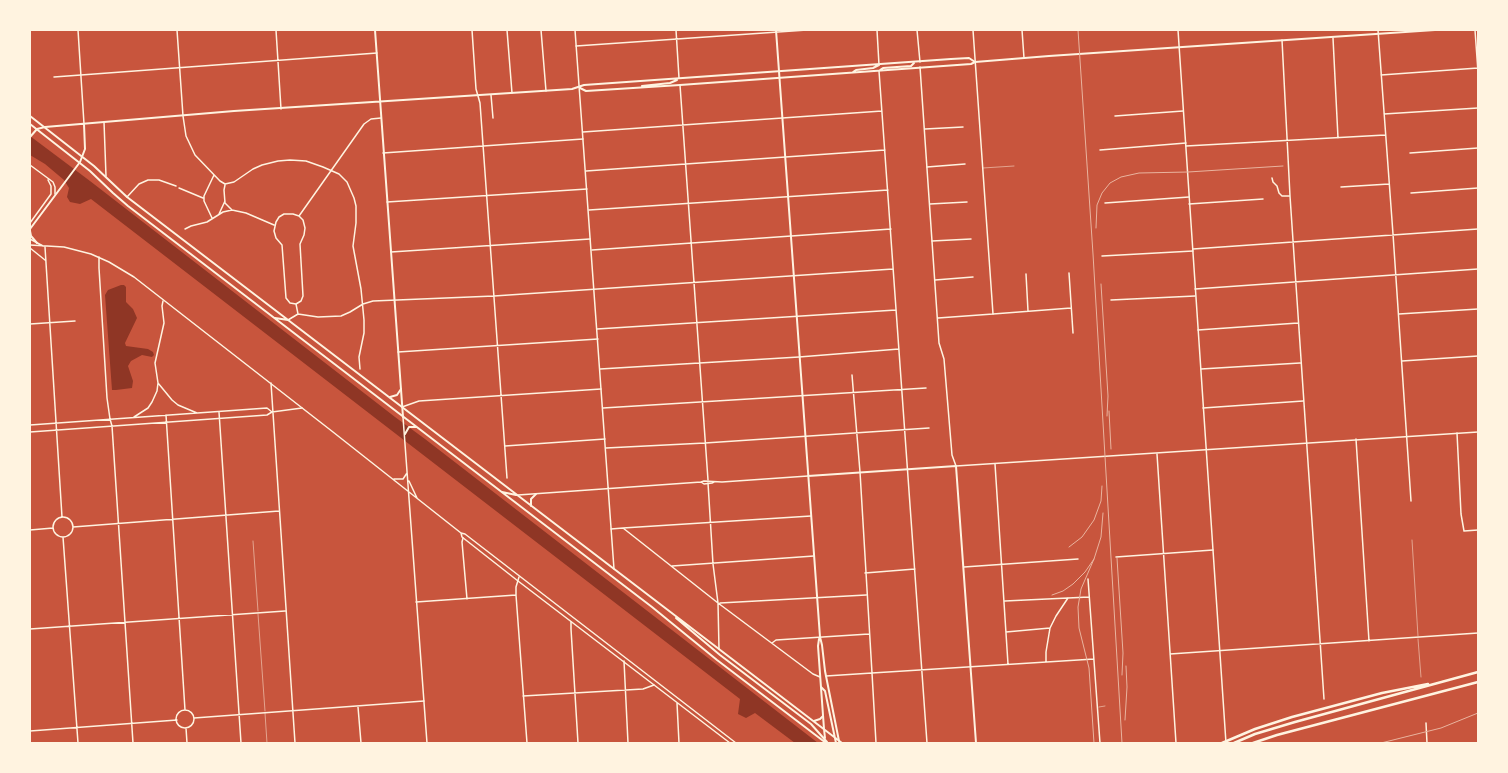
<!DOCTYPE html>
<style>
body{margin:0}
#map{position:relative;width:1508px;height:773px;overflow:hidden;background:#c8553d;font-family:Rubik,sans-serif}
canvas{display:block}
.frame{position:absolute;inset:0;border:31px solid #fff3e0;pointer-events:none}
</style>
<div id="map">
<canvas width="1508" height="773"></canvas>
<div class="frame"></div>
</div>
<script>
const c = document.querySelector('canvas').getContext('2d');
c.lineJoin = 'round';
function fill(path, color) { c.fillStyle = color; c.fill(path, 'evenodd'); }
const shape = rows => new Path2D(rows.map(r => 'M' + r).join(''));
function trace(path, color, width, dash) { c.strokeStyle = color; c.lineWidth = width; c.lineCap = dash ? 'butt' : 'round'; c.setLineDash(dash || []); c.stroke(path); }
const water = shape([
 [30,136,90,181,395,417,425,439,818,743,795,743,755,713,746,718,738,714,740,699,91,199,80,204,70,202,67,197,69,188,64,180,45,164,30,155],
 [121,285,124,285,126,287,126,302,133,309,137,318,125,343,126,346,148,349,153,352,154,355,152,357,142,355,131,361,128,366,133,381,132,388,116,390,112,390,105,295,108,290]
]);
const service = shape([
 [983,168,1014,166],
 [1412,540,1418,636],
 [253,541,258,611],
 [258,614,265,711],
 [1418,639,1421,677],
 [1099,707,1105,706],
 [265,713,267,743]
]);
const minor = shape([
 [177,30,183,116,186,136,195,155,220,181,225,184],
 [276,30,281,109],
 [472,30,476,89,480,103,507,478],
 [507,30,512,93],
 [541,30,546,91],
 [676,30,679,78],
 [877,30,879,65],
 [917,30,920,62],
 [1022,30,1024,58],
 [1378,30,1393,234,1411,501],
 [1475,30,1478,72],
 [1333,38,1338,138],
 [1282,40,1290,196,1324,699],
 [576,46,807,30],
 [879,71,927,743],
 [1381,75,1478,68],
 [54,77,377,53],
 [680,85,708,480],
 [491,95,493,118],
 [1384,114,1478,108],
 [1115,116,1183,111],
 [104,122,106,176],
 [925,129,963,127],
 [583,132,882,111],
 [1186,146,1385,135],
 [1100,150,1186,143],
 [383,153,583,139],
 [1410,153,1478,148],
 [30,165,53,182,55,187,55,194],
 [927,167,965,164],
 [586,171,885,150],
 [1272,178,1273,182,1277,186,1279,193,1282,196,1290,196],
 [225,184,234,182,253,169,262,165,278,161,290,160,306,161,323,167,339,174,347,182,354,198,356,206,356,223,353,246,361,289,364,320,364,333,359,357,360,369],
 [225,185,224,190,225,203,232,210],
 [1341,187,1389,184],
 [179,188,203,198],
 [1411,193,1478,188],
 [127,197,139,184,148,180,159,180,176,186],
 [387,202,587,189],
 [1105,203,1189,197],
 [930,204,967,202],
 [1189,204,1263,199],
 [589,210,888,190],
 [219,214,225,201],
 [284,214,293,214,299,216,303,220,305,228,304,235,300,244,303,296,301,301,296,304,290,303,286,298,282,245,276,238,274,231,276,222,279,217,284,214],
 [299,216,364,124,371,119,381,118],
 [212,218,204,201,204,196,214,175],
 [30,223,51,194,51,186,48,180],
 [185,229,191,226,207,222,223,212,232,210,246,213,274,225],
 [932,241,971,239],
 [45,247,62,517],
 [30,248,45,260],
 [1193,249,1478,229],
 [592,250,891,229],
 [391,252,590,239],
 [1102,256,1193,251],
 [99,257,99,268,107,398,110,419,112,426,133,743],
 [1069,273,1073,333],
 [1026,274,1028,311],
 [935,280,973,277],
 [1195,289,1478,269],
 [1111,300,1195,296],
 [163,301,162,306,164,323,155,363,158,383,172,400,178,405,197,413],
 [296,304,298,314],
 [298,314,318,317,341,316,350,312,363,304,373,301,494,296,893,269],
 [993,314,1071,308],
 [1399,314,1478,309],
 [288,320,298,314],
 [30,324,75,321],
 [597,329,896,310],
 [1198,330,1298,323],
 [398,352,598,339],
 [1402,361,1478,356],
 [600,369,799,357,899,349],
 [1201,369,1300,363],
 [852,375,860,472,872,673,1094,659],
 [271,383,295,743],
 [402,407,419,401,601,389],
 [603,408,926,388],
 [1203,408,1303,401],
 [219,412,241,743],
 [166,415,185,710],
 [134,417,148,408,152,402,157,391,158,383],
 [30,425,267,408,272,412],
 [30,432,267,415,272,412,302,408],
 [1457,433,1461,514,1464,531,1478,530],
 [1356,439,1369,641],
 [505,446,605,439],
 [606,448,705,443,929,428],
 [1157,454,1176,743],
 [995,464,1008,664],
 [708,483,713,564,718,603,719,649],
 '53 527a10 10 0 1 1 20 0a10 10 0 1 1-20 0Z',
 [73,527,279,511],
 [623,528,811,516],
 [611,529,623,528,718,603,813,674,820,677],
 [30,530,53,528],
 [63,537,78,743],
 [463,538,462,542,467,599],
 [1116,557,1213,550],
 [672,566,814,556],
 [964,567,1078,559],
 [865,573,915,569],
 [519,577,516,587,516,595,527,743],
 [1088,579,1100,743],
 [1005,601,1089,597],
 [416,602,516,595],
 [720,603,866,595],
 [571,622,571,629,578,743],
 [30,629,285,611],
 [1006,632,1050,628],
 [772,643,776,640,869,634],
 [1170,654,1478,633],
 [624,661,628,743],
 [1046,662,1046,652,1050,628,1056,616,1068,598],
 [523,696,643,689,654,685],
 [358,707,361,743],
 '176 719a9 9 0 1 1 18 0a9 9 0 1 1-18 0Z',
 [194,718,424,701],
 [1426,723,1427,743],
 [186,728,187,743],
 [30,731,177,720]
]);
const tertiary = shape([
 [78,30,84,124],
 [575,30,614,569],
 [1178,30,1226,743],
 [920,67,939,343,944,359,952,455,956,466,1478,432],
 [30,239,43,246],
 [30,245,64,247,91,254,109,262,134,277,333,432,461,533,465,534,736,743],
 [938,318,993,314,973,30],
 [403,417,427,743],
 [394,479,403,479,407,473],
 [409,481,417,498],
 [701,482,704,481,722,482,808,476],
 [518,495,701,482,704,484,712,483,714,482],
 [461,533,462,537,518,581,730,743],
 [826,676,872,673,876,743],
 [677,703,679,743]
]);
const secondary = shape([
 [375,30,403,417],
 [880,70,883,68,911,66,914,63],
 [853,72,856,70,873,68,879,65],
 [642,86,670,83,677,80],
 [580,88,586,91,680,85,971,64,975,62,1049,56,1435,30],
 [30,137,37,129,45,127,234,111,572,89,584,85,951,59,969,58,975,62],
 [30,229,80,162,85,149,84,124],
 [30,231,31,236,37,243]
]);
const primary = shape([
 [776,30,820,637,822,645,825,671,839,741],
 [808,476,956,466,976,743],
 [819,639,818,646,824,729]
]);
const trunk = shape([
 [30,116,94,166,127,197,842,743],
 [30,124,90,171,113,193,128,206,652,607,717,660,826,743],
 [275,318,288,320],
 [390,397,397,395,401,389],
 [405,434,409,427,416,427],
 [502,492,516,495],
 [531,506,531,499,536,494],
 [676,618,720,655,811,724,827,742],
 [821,687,825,691,836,743],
 [814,721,820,719,823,716],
 [824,729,825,738]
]);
const motorway = shape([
 [1222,743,1255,729,1292,717,1382,693,1428,684],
 [1234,743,1255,734,1295,722,1478,672],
 [1253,743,1277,735,1478,682]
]);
const rail = shape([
 [1078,30,1093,254,1122,743],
 [1096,228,1097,205,1102,193,1110,183,1121,177,1139,173,1188,172,1283,166],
 [1101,284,1108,396,1107,416],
 [1109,411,1111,449],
 [1069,547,1082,537,1094,520,1101,501,1102,486],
 [1117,558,1123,653,1122,675],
 [1094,559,1081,589,1078,607,1079,628,1089,668,1094,743],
 [1052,595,1063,591,1073,584,1085,572,1094,559,1101,537,1103,513],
 [1125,720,1127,687,1126,666],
 [1381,743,1441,728,1478,713]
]);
fill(water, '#8f3625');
trace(service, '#fff3e0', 0.5);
trace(minor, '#fff3e0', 1.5);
trace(tertiary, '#fff3e0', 1.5);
trace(secondary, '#fff3e0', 2);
trace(primary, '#fff3e0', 2);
trace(trunk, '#fff3e0', 2);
trace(motorway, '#fff3e0', 2.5);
trace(rail, '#e9b49f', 1);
</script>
